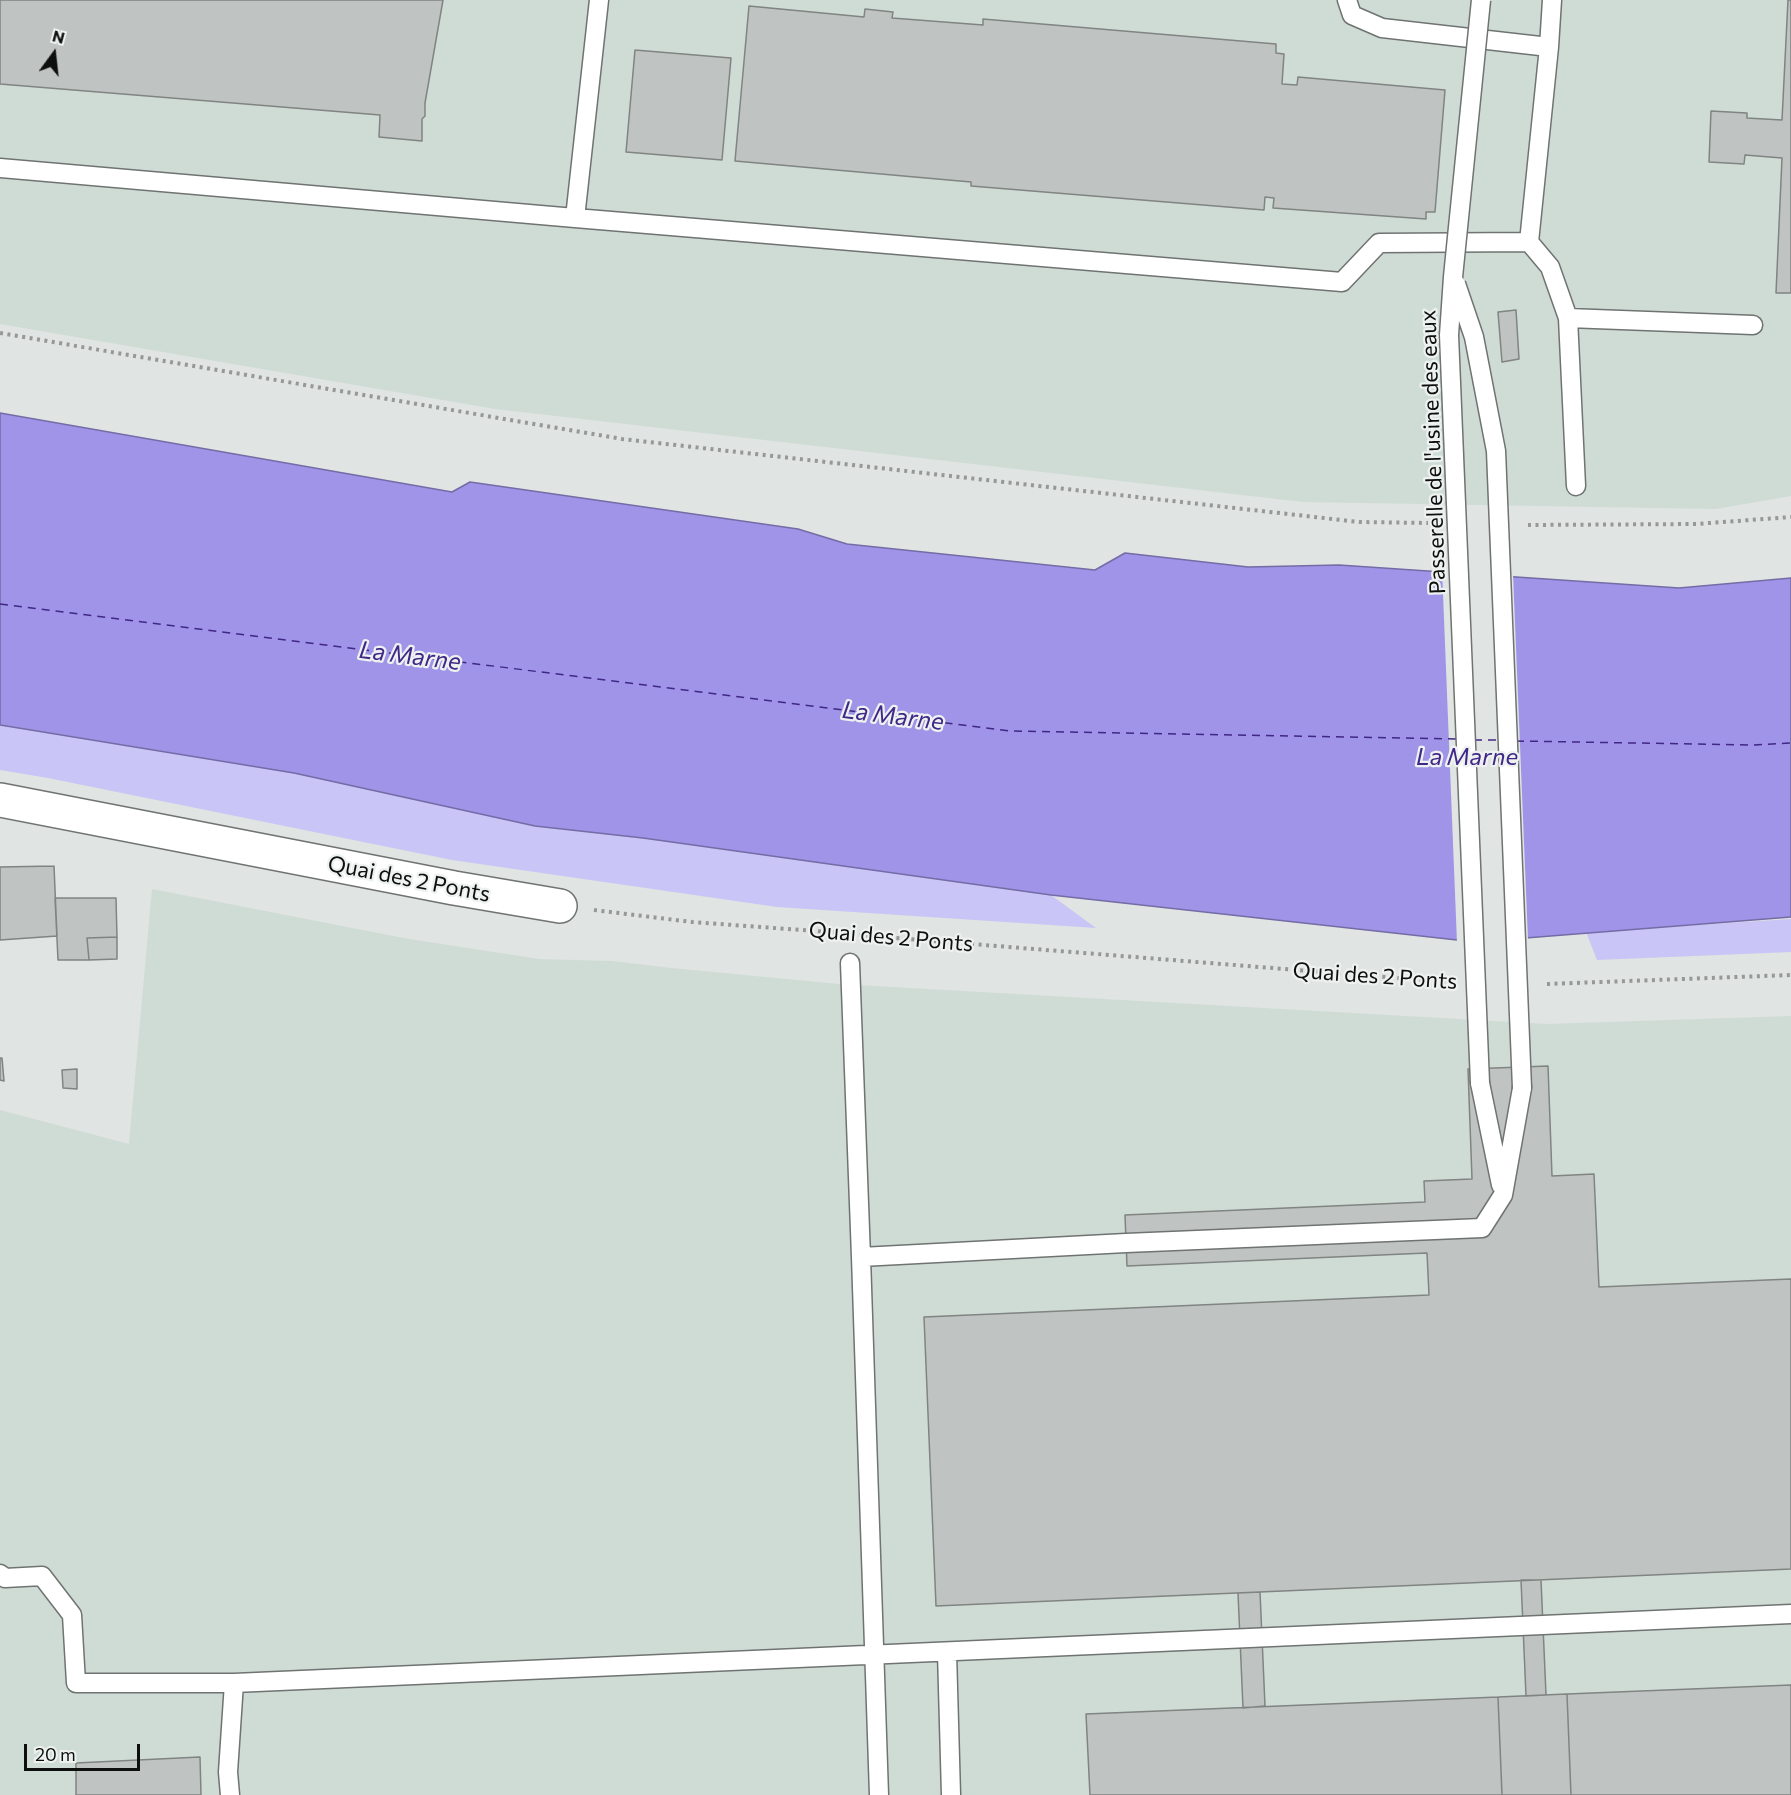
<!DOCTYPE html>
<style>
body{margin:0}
#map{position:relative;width:1791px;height:1795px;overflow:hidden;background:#e0e4e2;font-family:Commissioner,sans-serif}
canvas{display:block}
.north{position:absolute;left:24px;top:24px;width:60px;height:60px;-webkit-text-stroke:4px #edf2f0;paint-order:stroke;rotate:15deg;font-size:16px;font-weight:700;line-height:24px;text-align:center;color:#0d0e0e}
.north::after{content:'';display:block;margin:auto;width:21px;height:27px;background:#0d0e0e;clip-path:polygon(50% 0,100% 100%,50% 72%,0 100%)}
.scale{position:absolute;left:24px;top:1744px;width:116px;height:27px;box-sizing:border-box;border:3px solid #0d0e0e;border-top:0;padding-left:8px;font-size:18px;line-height:21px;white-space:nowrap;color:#0d0e0e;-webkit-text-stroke:4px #edf2f0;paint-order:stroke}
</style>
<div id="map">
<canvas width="1791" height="1795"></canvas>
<div class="north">N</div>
<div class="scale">20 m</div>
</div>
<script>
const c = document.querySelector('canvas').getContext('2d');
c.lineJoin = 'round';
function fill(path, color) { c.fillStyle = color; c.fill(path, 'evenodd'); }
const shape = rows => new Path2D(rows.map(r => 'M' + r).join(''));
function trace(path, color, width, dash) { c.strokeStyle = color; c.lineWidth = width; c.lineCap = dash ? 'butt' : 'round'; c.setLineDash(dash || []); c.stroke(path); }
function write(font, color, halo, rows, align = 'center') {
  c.font = font + ' Commissioner,sans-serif'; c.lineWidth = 4.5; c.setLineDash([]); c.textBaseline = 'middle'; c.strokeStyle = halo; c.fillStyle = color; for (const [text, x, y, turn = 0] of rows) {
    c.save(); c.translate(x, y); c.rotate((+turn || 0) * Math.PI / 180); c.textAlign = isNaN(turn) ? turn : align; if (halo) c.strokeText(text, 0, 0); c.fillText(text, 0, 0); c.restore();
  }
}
const built = shape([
 [0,0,1791,0,1791,496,1716,509,1303,502,495,409,0,324],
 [152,889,409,939,539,959,612,961,671,968,839,984,1547,1024,1791,1016,1791,1795,0,1795,0,1110,129,1144]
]);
const green = shape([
 [0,725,294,773,535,826,643,838,1051,895,1096,928,777,907,452,860,48,778,0,770],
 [1791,919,1791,952,1597,960,1586,932]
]);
const water = shape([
 [0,413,452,492,470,482,798,529,847,544,1095,570,1125,553,1248,567,1339,565,1679,588,1791,578,1791,917,1475,942,1051,895,643,838,535,826,294,773,0,725,0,413]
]);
const pier = shape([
 [1442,569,1513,574,1528,940,1475,945,1457,943]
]);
const ferry = shape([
 [0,604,1010,731,1457,739],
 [1474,740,1499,740],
 [1516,741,1754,745,1791,743]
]);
const building = shape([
 [0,0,443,0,425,103,425,116,422,119,422,141,379,137,380,115,0,84,0,0],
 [1788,0,1791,0,1791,293,1776,293,1782,158,1745,155,1744,164,1709,162,1711,111,1747,113,1747,118,1782,120,1788,0],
 [749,6,864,17,865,9,893,12,892,18,983,25,983,19,1276,44,1276,53,1284,54,1282,84,1297,85,1298,77,1445,90,1435,212,1426,212,1426,219,1273,208,1274,198,1265,197,1264,210,971,186,971,182,735,161,749,6],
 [635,50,731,58,722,160,626,152,635,50],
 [1516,310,1519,359,1502,362,1498,312,1516,310],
 [54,866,57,936,0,940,0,867,54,866],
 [55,898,116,898,117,937,87,938,89,960,58,960,55,898],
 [117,937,117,959,89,960,87,938,117,937],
 [0,1058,2,1058,4,1081,0,1080,0,1058],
 [1548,1066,1552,1176,1594,1174,1599,1287,1791,1279,1791,1569,936,1606,924,1317,1429,1295,1427,1253,1127,1266,1125,1215,1425,1202,1424,1181,1472,1179,1468,1069,1548,1066],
 [77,1069,77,1089,63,1088,62,1070,77,1069],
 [1521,1580,1541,1580,1546,1695,1526,1696,1521,1580],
 [1260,1592,1265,1706,1243,1708,1238,1593,1260,1592],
 [1791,1685,1791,1795,1571,1795,1567,1694,1791,1685],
 [1567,1694,1571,1795,1502,1795,1498,1697,1567,1694],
 [1498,1697,1502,1795,1090,1795,1086,1714,1498,1697],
 [200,1757,201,1795,76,1795,76,1763,200,1757]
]);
const path = shape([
 [0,333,622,439,1359,522,1428,523],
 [1528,525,1696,524,1791,517],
 [594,910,692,922,843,933],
 [859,935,1447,982],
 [1547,984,1791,975]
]);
const service = shape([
 [1347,0,1352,15,1382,28,1549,47],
 [0,168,575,218,1342,282,1379,243,1529,242,1549,47,1552,0],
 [575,218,599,0],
 [1529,242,1550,267,1568,318,1576,486],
 [1568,318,1753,325],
 [850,963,861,1257],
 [1480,1083,1501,1185],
 [0,1574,5,1578,42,1576,72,1615,76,1683,234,1683],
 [947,1652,951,1795],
 [230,1795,228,1772,234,1683,1791,1614],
 [879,1795,861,1257,1126,1243,1482,1228,1503,1195,1522,1088]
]);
const minor = shape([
 [0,800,454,888,560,906]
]);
const serviceBridge = shape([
 [1456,284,1474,337,1496,451,1522,1088],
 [1480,1083,1449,335,1453,277,1481,0]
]);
const streetNames = [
 ["Passerelle de l'usine des eaux",1433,452,-92],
 ["Quai des 2 Ponts",409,879,11],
 ["Quai des 2 Ponts",891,937,5],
 ["Quai des 2 Ponts",1375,976,4]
];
const waterNames = [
 ["La Marne",410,656,7],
 ["La Marne",893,716,7],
 ["La Marne",1467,757]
];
fill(built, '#cfdcd6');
fill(green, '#cac5f7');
fill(water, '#9f94e7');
trace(water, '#736ca6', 1.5);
fill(pier, '#e0e4e2');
trace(ferry, '#412787', 1.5, [8, 6]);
fill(building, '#bfc4c2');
trace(building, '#808482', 1.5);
trace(service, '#6f7371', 21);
trace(minor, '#6f7371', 36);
trace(path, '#959897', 4, [3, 4.5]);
trace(service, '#fff', 18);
trace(minor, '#fff', 33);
trace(serviceBridge, '#6f7371', 21, []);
trace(serviceBridge, '#fff', 18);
write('22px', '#0d0e0e', '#edf2f0', streetNames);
write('italic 24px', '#412787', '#edf2f0', waterNames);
</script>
